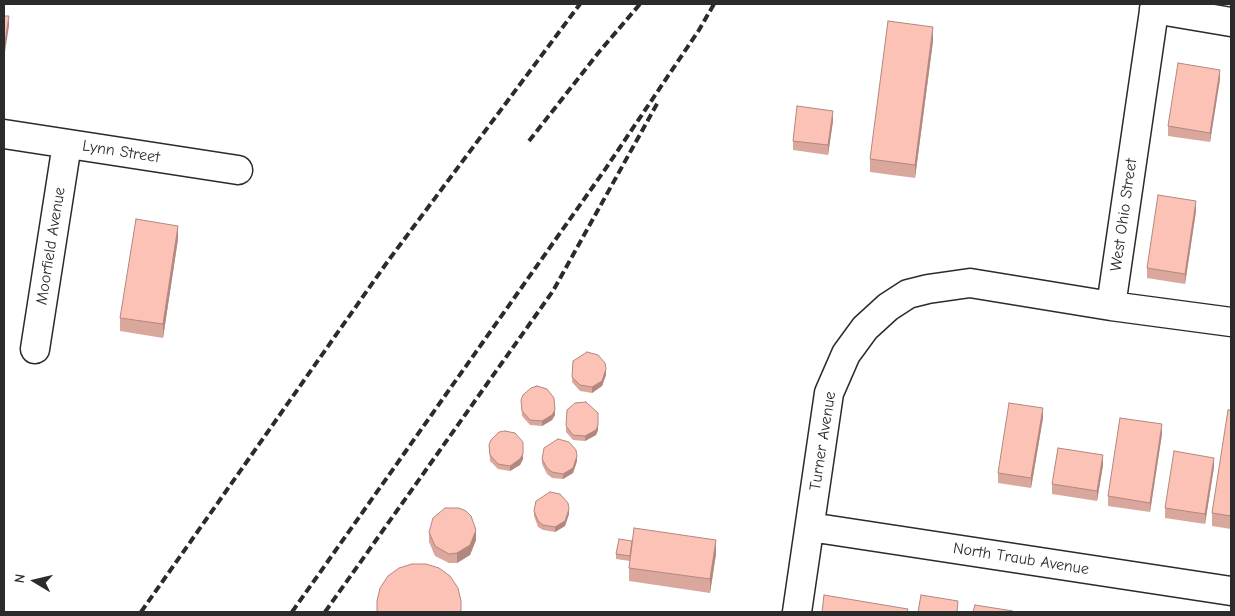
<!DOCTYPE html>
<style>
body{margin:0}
#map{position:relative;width:1235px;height:616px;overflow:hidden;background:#fff;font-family:"Comic Neue",sans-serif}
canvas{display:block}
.frame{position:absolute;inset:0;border:5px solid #2b2b2b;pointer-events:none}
.north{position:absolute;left:10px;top:556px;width:50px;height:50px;-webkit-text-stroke:4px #fff;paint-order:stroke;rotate:279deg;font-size:14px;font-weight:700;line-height:20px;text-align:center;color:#2b2b2b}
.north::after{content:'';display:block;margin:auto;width:18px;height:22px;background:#2b2b2b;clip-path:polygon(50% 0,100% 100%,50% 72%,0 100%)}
</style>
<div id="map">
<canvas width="1235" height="616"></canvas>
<div class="frame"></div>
<div class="north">N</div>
</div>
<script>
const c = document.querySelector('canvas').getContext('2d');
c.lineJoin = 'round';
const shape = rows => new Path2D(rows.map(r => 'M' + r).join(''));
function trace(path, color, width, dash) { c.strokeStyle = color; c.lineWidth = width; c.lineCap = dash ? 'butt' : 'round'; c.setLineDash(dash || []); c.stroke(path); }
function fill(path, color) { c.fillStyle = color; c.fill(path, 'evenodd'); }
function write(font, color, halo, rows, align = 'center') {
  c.font = font + ' "Comic Neue",sans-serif'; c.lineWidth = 4.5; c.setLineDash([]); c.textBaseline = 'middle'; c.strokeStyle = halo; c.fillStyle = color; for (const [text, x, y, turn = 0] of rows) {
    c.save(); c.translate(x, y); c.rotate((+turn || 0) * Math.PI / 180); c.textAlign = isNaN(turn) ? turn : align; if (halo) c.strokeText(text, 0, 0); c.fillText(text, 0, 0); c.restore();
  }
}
const minor = shape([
 [1155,4,1111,306,1231,322],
 [1154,9,1231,22],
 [4,134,238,170],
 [35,349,67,144],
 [810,527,1231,591],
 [797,612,829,393,846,354,865,328,888,307,908,294,928,289,970,283,1111,306]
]);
const rail = shape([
 [529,141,599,52,640,4],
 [141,612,388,261,580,4],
 [292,612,604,171,699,30,714,4],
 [325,612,553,291,658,102]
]);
const wall = shape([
 [933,41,915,178,870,172,870,159],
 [1220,79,1210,142,1168,136,1168,126],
 [833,121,828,155,793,150,793,141],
 [1196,211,1185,284,1147,278,1147,268],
 [178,239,163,338,120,331,120,318],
 [573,361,606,375,602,386,592,393,580,391,572,382],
 [521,400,555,415,552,420,542,426,530,425,522,416],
 [1231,410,1231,529,1212,526,1212,513],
 [1043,418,1031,488,998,483,998,473],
 [566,426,598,430,596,435,585,441,573,440,566,432],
 [1162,434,1150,512,1108,506,1108,496],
 [489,445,523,459,520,465,510,471,498,469,490,461],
 [542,459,577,461,573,473,563,479,552,478,547,474,542,464],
 [1103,465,1097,501,1052,494,1052,484],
 [1214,467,1205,524,1165,518,1165,508],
 [534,511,569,514,565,526,555,532,543,530,538,527,534,516],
 [429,532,476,540,470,555,457,563,449,563,435,556,429,542],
 [616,554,716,554,710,593,629,581,629,568,630,561,616,559]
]);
const shadedWall = shape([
 [9,16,9,26,4,58,4,48],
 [933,27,933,41,915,178,915,165],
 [1220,70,1220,79,1210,142,1210,133],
 [833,111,833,121,828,155,828,145],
 [1196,201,1196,211,1185,284,1185,274],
 [178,226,178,239,163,338,163,324],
 [606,369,606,375,602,386,592,393,592,387],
 [1043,408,1043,418,1031,488,1031,478],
 [555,410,555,415,552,420,542,426,542,421],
 [1162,424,1162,434,1150,512,1150,503],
 [598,425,598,430,596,435,585,441,585,436],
 [523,454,523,459,520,465,510,471,510,466],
 [1103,455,1103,465,1097,501,1097,491],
 [577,456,577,461,573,473,563,479,563,474],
 [1214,458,1214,467,1205,524,1205,514],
 [569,509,569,514,565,526,555,532,555,527],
 [476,530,476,540,470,555,457,563,457,553],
 [716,540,716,554,710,593,710,579]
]);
const building = shape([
 [4,16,9,16,4,48,4,16],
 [888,21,933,27,915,165,870,159,888,21],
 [1178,63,1220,70,1210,133,1168,126,1178,63],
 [797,106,833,111,828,145,793,141,797,106],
 [1158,195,1196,201,1185,274,1147,268,1158,195],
 [136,219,178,226,163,324,120,318,136,219],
 [587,352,598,355,605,363,606,369,602,381,592,387,580,385,572,377,573,361,587,352],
 [537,386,547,389,554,398,555,410,552,415,542,421,530,420,522,411,521,400,523,395,531,388,537,386],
 [586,402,598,413,598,425,596,430,585,436,573,435,566,426,567,410,575,403,586,402],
 [1009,403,1043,408,1031,478,998,473,1009,403],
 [1228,410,1231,410,1231,516,1212,513,1228,410],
 [1120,418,1162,424,1150,503,1108,496,1120,418],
 [505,431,515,433,523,442,523,454,520,459,510,466,498,464,490,455,489,445,491,440,499,432,505,431],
 [558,439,569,442,576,450,577,456,573,468,563,474,552,472,547,468,542,459,544,448,558,439],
 [1058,448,1103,455,1097,491,1052,484,1058,448],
 [1174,451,1214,458,1205,514,1165,508,1174,451],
 [550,492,560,494,568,503,569,509,565,521,555,527,543,525,538,521,534,511,536,501,550,492],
 [445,508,459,508,466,511,471,516,476,530,470,545,457,553,449,554,435,546,429,532,433,518,445,508],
 [634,528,716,540,710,579,629,568,634,528],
 [619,539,632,541,630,556,616,554,619,539],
 [412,564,426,564,439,568,450,576,458,588,461,601,461,612,377,612,377,601,380,588,388,576,399,568,412,564],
 [824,595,908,609,907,612,822,612,824,595],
 [921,595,958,601,957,612,918,612,921,595],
 [975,605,1013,611,1013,612,973,612,975,605]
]);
const streetNames = [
 ["Lynn Street",121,152,9],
 ["West Ohio Street",1124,215,-82],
 ["Moorfield Avenue",51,246,-81],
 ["Turner Avenue",823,441,-81],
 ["North Traub Avenue",1021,559,9]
];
trace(minor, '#2b2b2b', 31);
trace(minor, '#fff', 28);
trace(rail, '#2b2b2b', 4, [8, 4]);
fill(wall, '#daa79d');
fill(shadedWall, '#b1887f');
fill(building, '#fdc2b6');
trace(building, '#b1887f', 1);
write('16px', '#2b2b2b', '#fff', streetNames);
</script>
